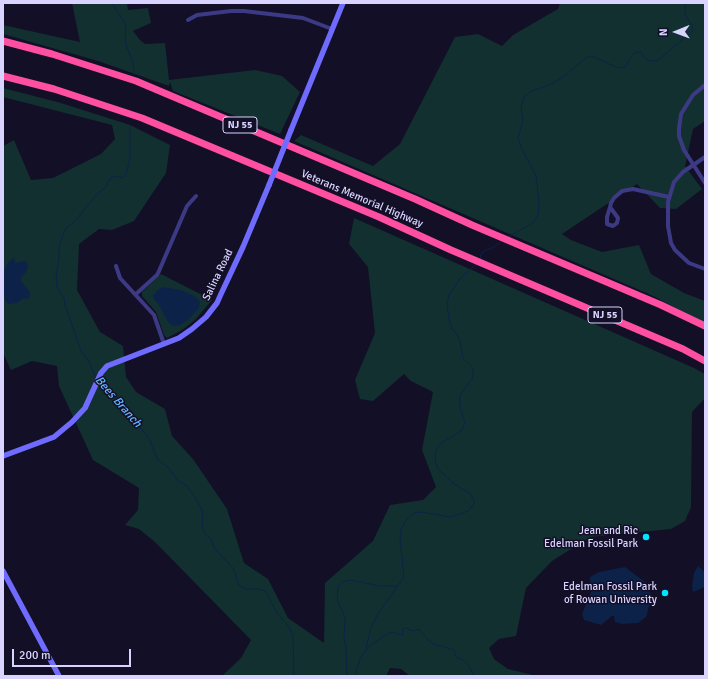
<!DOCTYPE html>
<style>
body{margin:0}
#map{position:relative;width:708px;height:679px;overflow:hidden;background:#130f26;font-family:Signika,sans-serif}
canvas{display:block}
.frame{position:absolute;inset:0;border:4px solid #d9d4ff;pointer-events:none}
.north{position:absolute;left:656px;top:12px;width:40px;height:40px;-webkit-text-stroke:3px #130f26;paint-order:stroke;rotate:269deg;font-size:11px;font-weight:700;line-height:16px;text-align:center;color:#d9d4ff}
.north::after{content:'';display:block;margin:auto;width:14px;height:18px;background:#d9d4ff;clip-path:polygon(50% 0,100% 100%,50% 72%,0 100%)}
.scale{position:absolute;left:12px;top:649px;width:119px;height:18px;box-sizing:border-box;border:2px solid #d9d4ff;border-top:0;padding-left:5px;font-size:12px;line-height:14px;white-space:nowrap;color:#d9d4ff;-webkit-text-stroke:3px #130f26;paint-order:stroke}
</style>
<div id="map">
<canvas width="708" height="679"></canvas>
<div class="frame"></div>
<div class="north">N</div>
<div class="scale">200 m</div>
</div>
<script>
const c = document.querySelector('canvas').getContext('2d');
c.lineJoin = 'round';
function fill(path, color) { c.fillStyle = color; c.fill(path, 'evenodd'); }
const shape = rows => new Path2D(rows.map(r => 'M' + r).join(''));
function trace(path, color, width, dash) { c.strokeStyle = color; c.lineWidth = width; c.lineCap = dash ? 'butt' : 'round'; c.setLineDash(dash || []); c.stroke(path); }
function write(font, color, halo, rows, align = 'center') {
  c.font = font + ' Signika,sans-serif'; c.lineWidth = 3; c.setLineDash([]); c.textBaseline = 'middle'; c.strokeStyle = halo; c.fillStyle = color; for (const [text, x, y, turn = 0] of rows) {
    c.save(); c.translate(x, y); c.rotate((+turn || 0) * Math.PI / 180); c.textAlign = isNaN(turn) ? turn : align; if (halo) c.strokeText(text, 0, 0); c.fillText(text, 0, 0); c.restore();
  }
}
const green = shape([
 [72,3,127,3,128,10,148,8,151,23,133,31,140,40,145,44,165,43,169,80,255,70,282,76,300,92,280,134,173,91,170,82,169,86,98,61,3,34,3,25,80,42],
 [560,3,705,3,705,121,693,129,685,166,702,189,676,209,660,208,637,184,562,234,571,240,602,252,639,245,651,274,684,293,705,301,705,323,651,295,294,141,301,135,373,166,400,144,455,37,478,34,502,46,513,35,558,9],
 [3,88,61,103,130,125,170,145,166,173,134,221,112,230,99,229,79,244,77,290,100,332,123,346,126,377,136,392,165,409,172,436,193,459,227,509,244,563,268,579,288,618,324,643,325,583,373,541,390,505,423,500,436,487,422,450,433,392,411,381,404,374,373,401,360,399,355,380,375,333,368,267,349,244,354,218,694,368,705,374,705,398,692,412,691,507,685,521,671,529,590,537,552,561,526,588,516,636,499,639,489,648,494,659,508,669,537,676,410,676,401,669,390,668,386,676,222,676,241,658,251,640,155,542,139,529,125,525,138,510,139,488,93,460,59,386,57,366,32,361,11,370,3,353,3,146,14,140,31,180,53,178,101,154,115,139,112,125,3,97],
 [161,274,212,300,195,320,182,330,167,338,164,335,156,312,142,296,142,292]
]);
const water = shape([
 [14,257,15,263,25,261,27,263,28,267,26,272,21,277,21,281,29,291,30,294,28,299,24,298,17,303,9,304,6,302,3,290,3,274,7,264],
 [162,287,181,290,196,297,200,302,199,308,189,319,180,325,173,326,168,322,159,305,154,299,153,296,157,291],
 [698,566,705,572,705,587,693,592,692,586,694,573],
 [625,567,645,582,649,588,651,595,651,600,646,617,638,623,622,624,615,622,614,616,612,616,601,625,584,620,582,614,591,592,590,577,599,572]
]);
const stream = shape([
 [112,3,126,25,125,42,133,63,134,75],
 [508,237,533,223,538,215,539,203,536,176,522,149,518,138,523,121,521,106,525,96,532,91,549,85,563,77,587,57,594,57,618,68,625,67,633,54,637,52,641,52,644,57,649,61,658,60,693,31,692,26,685,14,685,8,686,3],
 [480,260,481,254,484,251,494,247,502,241],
 [96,378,88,360,81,351,65,305,64,298,57,287,56,277,59,258,59,246,65,229,75,221,98,193,106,187,110,179,114,176,123,178,126,174,130,159,130,127],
 [99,382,111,390,116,396,150,440,155,454,158,460,168,467,177,480,187,486,195,497,203,512,202,524,204,533,211,539,215,549,233,568,239,585,245,589,259,589,265,591,277,613,289,627,293,635,294,676],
 [366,648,371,628,379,612,404,577,400,538,401,529,406,520,414,513,421,512,451,517,468,511,474,504,474,500,469,493,453,483,438,469,436,464,435,457,436,450,440,444,461,431,465,423,460,407,460,395,472,379,473,375,473,368,463,358,459,338,452,329,449,319,447,304,449,295,461,277,477,264],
 [347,676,346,648,344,637,345,619,343,612,337,600,338,587,342,582,350,580,380,586,397,586],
 [355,676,360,659,369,646,389,633,393,632,402,635,403,629,406,628,413,631,419,629,428,640,434,644,454,650,456,657,462,659,469,666,474,676]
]);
const street = shape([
 [188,20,197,15,231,11,244,11,303,18,332,29],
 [705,85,693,95,681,114,679,129,679,136,684,150,705,183],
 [705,157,683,172,674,182,668,202,668,226,671,243,675,250,689,263,705,269],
 [610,207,618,218,617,223,613,226,607,224,607,217,610,207,611,203,614,198,622,191,633,189,669,197],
 [116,266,120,278,154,315,164,344],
 [136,294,157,275,159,271,187,206,196,196]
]);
const secondary = shape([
 [291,130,343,3],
 [3,456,54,437,72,422,85,408,101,373,107,366,179,338,192,329,206,317,217,303,221,294,243,247,269,185],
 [3,571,59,676]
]);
const highway = shape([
 [3,41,52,54,136,81,415,199,472,225,661,305,705,326],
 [3,76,54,89,142,118,379,217,451,250,683,349,705,361]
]);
const secondaryBridge = shape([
 [269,185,291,130]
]);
const markers = [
 [646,537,4,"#00e5ff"],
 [665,593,4,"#00e5ff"]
];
const shields = [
 [240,125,34],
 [605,315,34]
];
const shieldNames = [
 ["NJ 55",240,125],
 ["NJ 55",605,315]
];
const streetNames = [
 ["Veterans Memorial Highway",362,199,23],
 ["Salina Road",218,275,-64]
];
const poiNames = [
 ["Jean and Ric",638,531],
 ["Edelman Fossil Park",638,544],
 ["Edelman Fossil Park",657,587],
 ["of Rowan University",657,600]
];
const waterNames = [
 ["Bees Branch",118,402,49]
];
fill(green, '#12302f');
fill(water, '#0c2248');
trace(stream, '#0c2248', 1);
trace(street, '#3d3a85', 4);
trace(secondary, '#6f6bff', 5.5);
trace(highway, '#ff4fa3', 7);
trace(secondaryBridge, '#6f6bff', 5.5);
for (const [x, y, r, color] of markers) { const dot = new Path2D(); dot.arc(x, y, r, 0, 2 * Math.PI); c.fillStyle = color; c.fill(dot); trace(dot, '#130f26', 1.5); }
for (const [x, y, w] of shields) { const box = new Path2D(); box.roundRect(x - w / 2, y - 8, w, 16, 3); c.fillStyle = '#130f26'; c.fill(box); trace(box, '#d9d4ff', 1); }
write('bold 10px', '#d9d4ff', null, shieldNames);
write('11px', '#d9d4ff', '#130f26', streetNames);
write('11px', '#d9d4ff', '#130f26', poiNames, 'right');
write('italic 12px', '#62b6ff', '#130f26', waterNames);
</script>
